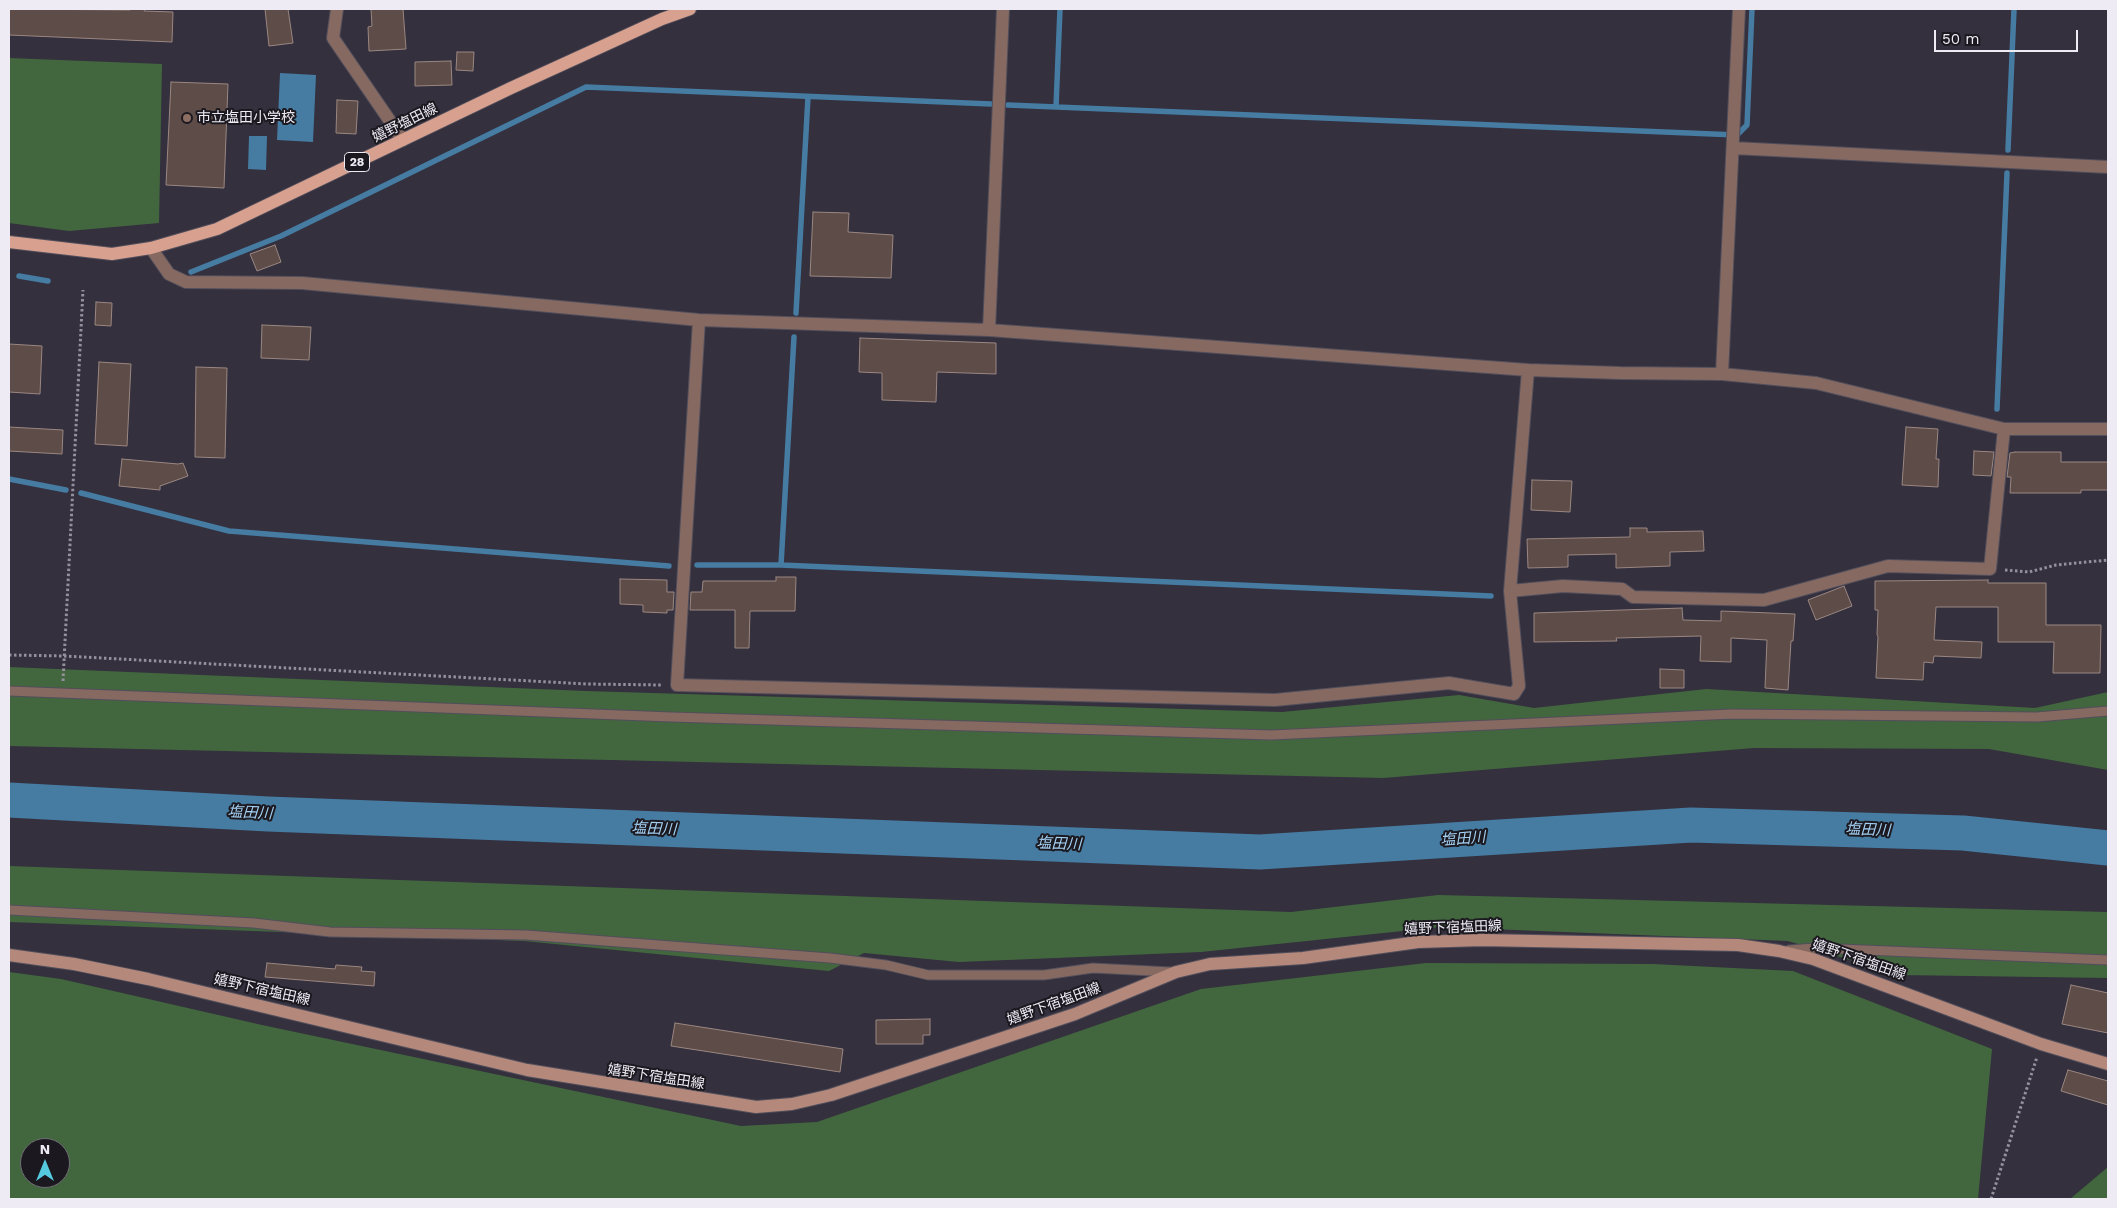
<!DOCTYPE html>
<meta charset="utf-8">
<style>
body{margin:0}
#map{position:relative;width:2117px;height:1208px;overflow:hidden;background:#34303e;font-family:"Work Sans",sans-serif}
canvas{display:block}
.frame{position:absolute;inset:0;border:10px solid #eeebf5;pointer-events:none}
.north{position:absolute;left:20px;top:1138px;width:50px;height:50px;box-sizing:border-box;background:#1b191f;border:1px solid #6f6d75;border-radius:50%;rotate:0deg;font-size:14px;font-weight:700;line-height:20px;text-align:center;color:#eeebf5}
.north::after{content:'';display:block;margin:auto;width:18px;height:22px;background:#55cade;clip-path:polygon(50% 0,100% 100%,50% 72%,0 100%)}
.scale{position:absolute;left:1934px;top:30px;width:144px;height:22px;box-sizing:border-box;border:2px solid #eeebf5;border-top:0;padding-left:6px;font-size:15px;line-height:18px;white-space:nowrap;color:#eeebf5;-webkit-text-stroke:4px #1b191f;paint-order:stroke}
</style>
<div id="map">
<canvas width="2117" height="1208"></canvas>
<div class="frame"></div>
<div class="north">N</div>
<div class="scale">50 m</div>
</div>
<script>
const c = document.querySelector('canvas').getContext('2d');
c.lineJoin = 'round';
function fill(path, color) { c.fillStyle = color; c.fill(path, 'evenodd'); }
const shape = rows => new Path2D(rows.map(r => 'M' + r).join(''));
function trace(path, color, width, dash) { c.strokeStyle = color; c.lineWidth = width; c.lineCap = dash ? 'butt' : 'round'; c.setLineDash(dash || []); c.stroke(path); }
function write(font, color, halo, rows, align = 'center') {
  c.font = font + ' "Work Sans","Noto Sans JP",sans-serif'; c.lineWidth = 4; c.setLineDash([]); c.textBaseline = 'middle'; c.strokeStyle = halo; c.fillStyle = color; for (const [text, x, y, turn = 0] of rows) {
    c.save(); c.translate(x, y); c.rotate((+turn || 0) * Math.PI / 180); c.textAlign = isNaN(turn) ? turn : align; if (halo) c.strokeText(text, 0, 0); c.fillText(text, 0, 0); c.restore();
  }
}
const green = shape([
 [9,58,162,64,159,223,69,231,9,223],
 [9,667,586,691,1282,712,1459,695,1534,708,1706,689,2035,708,2108,692,2108,770,1989,749,1754,748,1383,778,9,746],
 [9,866,1291,912,1438,895,2108,912,2108,978,1899,975,1788,941,1441,927,1201,952,959,962,864,953,829,971,524,941,9,922],
 [1426,963,1653,964,1793,971,1992,1049,1978,1199,9,1199,9,972,61,979,262,1025,741,1126,817,1122,1201,989],
 [30,1148,60,1148,60,1178,30,1178],
 [2108,1167,2108,1199,2070,1199]
]);
const water = shape([
 [280,73,316,75,313,142,277,140],
 [249,136,267,136,266,170,248,169]
]);
const stream = shape([
 [1008,105,1737,135,1747,125,1752,9],
 [1056,107,1060,9],
 [2008,150,2014,9],
 [191,272,281,236,586,87,991,104],
 [19,276,48,281],
 [796,313,808,97],
 [1997,409,2007,173],
 [9,479,66,490],
 [81,493,229,531,669,566],
 [697,565,781,565,794,337],
 [781,565,1491,596]
]);
const river = shape([
 [9,800,268,814,1260,852,1691,825,1963,833,2108,848]
]);
const building = shape([
 [9,9,130,10,130,9,145,9,144,11,173,12,172,42,9,35,9,9],
 [265,9,288,9,293,43,269,46,265,9],
 [371,9,403,9,406,49,369,51,368,27,372,26,371,9],
 [457,52,474,52,473,71,456,70,457,52],
 [451,61,452,85,415,86,415,62,451,61],
 [171,82,228,84,224,188,166,185,171,82],
 [337,100,358,101,356,134,336,133,337,100],
 [813,212,849,213,848,232,893,235,891,278,810,276,813,212],
 [275,245,281,262,257,271,250,254,275,245],
 [96,302,112,303,111,326,95,325,96,302],
 [262,325,311,327,309,360,261,358,262,325],
 [860,338,996,343,996,374,937,372,936,402,882,400,882,373,859,372,860,338],
 [9,344,42,346,40,394,9,392,9,344],
 [99,362,131,364,127,446,95,444,99,362],
 [196,367,227,368,225,458,195,457,196,367],
 [9,427,63,430,62,454,9,451,9,427],
 [1906,427,1938,429,1936,459,1939,459,1938,487,1902,485,1906,427],
 [1974,451,1994,452,1991,476,1973,475,1974,451],
 [2015,452,2061,452,2061,462,2108,462,2108,490,2081,490,2081,493,2010,493,2011,477,2007,477,2010,453,2015,452],
 [122,459,178,464,183,463,188,476,160,486,160,490,119,486,122,459],
 [1532,480,1572,481,1570,512,1531,510,1532,480],
 [1630,528,1647,528,1647,532,1703,531,1704,551,1670,552,1670,566,1616,568,1616,554,1568,555,1568,567,1528,568,1527,539,1630,537,1630,528],
 [776,577,796,577,795,611,750,611,749,648,735,648,735,610,690,610,691,592,702,592,703,581,776,581,776,577],
 [620,579,667,580,667,592,674,592,673,610,667,610,667,613,643,612,643,605,620,604,620,579],
 [1988,580,1988,583,2046,583,2046,625,2101,625,2100,673,2053,673,2054,642,1998,642,1998,607,1936,607,1934,640,1982,642,1981,658,1934,656,1933,663,1924,662,1923,680,1876,678,1878,636,1877,635,1878,610,1875,610,1875,581,1988,580],
 [1844,586,1852,606,1816,620,1808,600,1844,586],
 [1682,608,1683,620,1721,621,1721,611,1795,614,1793,641,1791,641,1788,690,1765,688,1767,640,1731,638,1731,662,1700,661,1701,636,1616,638,1617,641,1534,642,1534,613,1682,608],
 [1660,669,1684,670,1684,688,1660,688,1660,669],
 [267,963,335,969,336,965,362,967,361,971,375,972,374,986,265,977,267,963],
 [2071,985,2108,993,2108,1033,2062,1024,2071,985],
 [930,1019,930,1035,923,1035,923,1044,876,1044,876,1020,930,1019],
 [675,1023,843,1049,840,1072,671,1046,675,1023],
 [2068,1070,2108,1081,2108,1105,2061,1091,2068,1070]
]);
const path = shape([
 [2005,570,2029,572,2056,565,2108,560],
 [9,655,64,656,587,684,661,685],
 [63,681,83,290],
 [1991,1199,2037,1057]
]);
const service = shape([
 [9,691,671,717,1271,735,1732,714,2037,717,2108,711],
 [9,910,254,923,330,932,526,935,830,958,886,965,928,975,1044,975,1093,968,1171,972],
 [1789,950,1815,948,2108,960]
]);
const minor = shape([
 [337,9,333,38,403,140],
 [1733,148,2108,167],
 [151,248,169,274,186,282,302,283,699,320,989,330,1528,370,1620,373,1722,374,1816,383,2004,429,2108,429],
 [699,320,677,685,1275,700,1449,683,1514,694,1519,686,1510,591,1528,370],
 [989,330,1003,9],
 [1722,374,1739,9],
 [1510,591,1563,586,1622,589,1633,597,1764,600,1888,566,1990,569,2004,429]
]);
const secondary = shape([
 [9,955,74,964,148,979,527,1070,756,1107,792,1104,831,1095,1075,1014,1176,972,1210,964,1303,958,1418,942,1482,940,1738,945,1779,951,1813,959,2041,1044,2108,1064]
]);
const primary = shape([
 [9,242,112,254,151,248,217,229,511,88,662,19,690,9]
]);
const markers = [
 [187,118,5,"#8d6e63"]
];
const shields = [
 [357,162,25]
];
const shieldNames = [
 ["28",357,162]
];
const poiNames = [
 ["市立塩田小学校",197,118]
];
const streetNames = [
 ["嬉野塩田線",405,123,-26],
 ["嬉野下宿塩田線",1453,928,-2],
 ["嬉野下宿塩田線",1859,960,19],
 ["嬉野下宿塩田線",262,990,13],
 ["嬉野下宿塩田線",1054,1004,-20],
 ["嬉野下宿塩田線",656,1077,9]
];
const waterNames = [
 ["塩田川",250,813,3],
 ["塩田川",654,829,2],
 ["塩田川",1868,830,2],
 ["塩田川",1463,839,-4],
 ["塩田川",1059,844,2]
];
fill(green, '#42673e');
fill(water, '#467ba2');
trace(stream, '#467ba2', 5.5);
trace(river, '#467ba2', 35);
fill(building, '#5e4c48');
trace(building, '#9a8782', 1);
trace(service, '#524e5b', 11);
trace(minor, '#524e5b', 14);
trace(secondary, '#524e5b', 14);
trace(primary, '#524e5b', 14);
trace(path, '#94919d', 3, [2.5, 2.5]);
trace(service, '#866a62', 9);
trace(minor, '#866a62', 12);
trace(secondary, '#b4897b', 12);
trace(primary, '#d8a18f', 12);
for (const [x, y, r, color] of markers) { const dot = new Path2D(); dot.arc(x, y, r, 0, 2 * Math.PI); c.fillStyle = color; c.fill(dot); trace(dot, '#1b191f', 2); }
for (const [x, y, w] of shields) { const box = new Path2D(); box.roundRect(x - w / 2, y - 9.5, w, 19, 4); c.fillStyle = '#1b191f'; c.fill(box); trace(box, '#eeebf5', 1); }
write('bold 12px', '#eeebf5', null, shieldNames);
write('14px', '#eeebf5', '#1b191f', poiNames, 'left');
write('14px', '#eeebf5', '#1b191f', streetNames);
write('italic 15px', '#a4d0f3', '#1b191f', waterNames);
</script>
